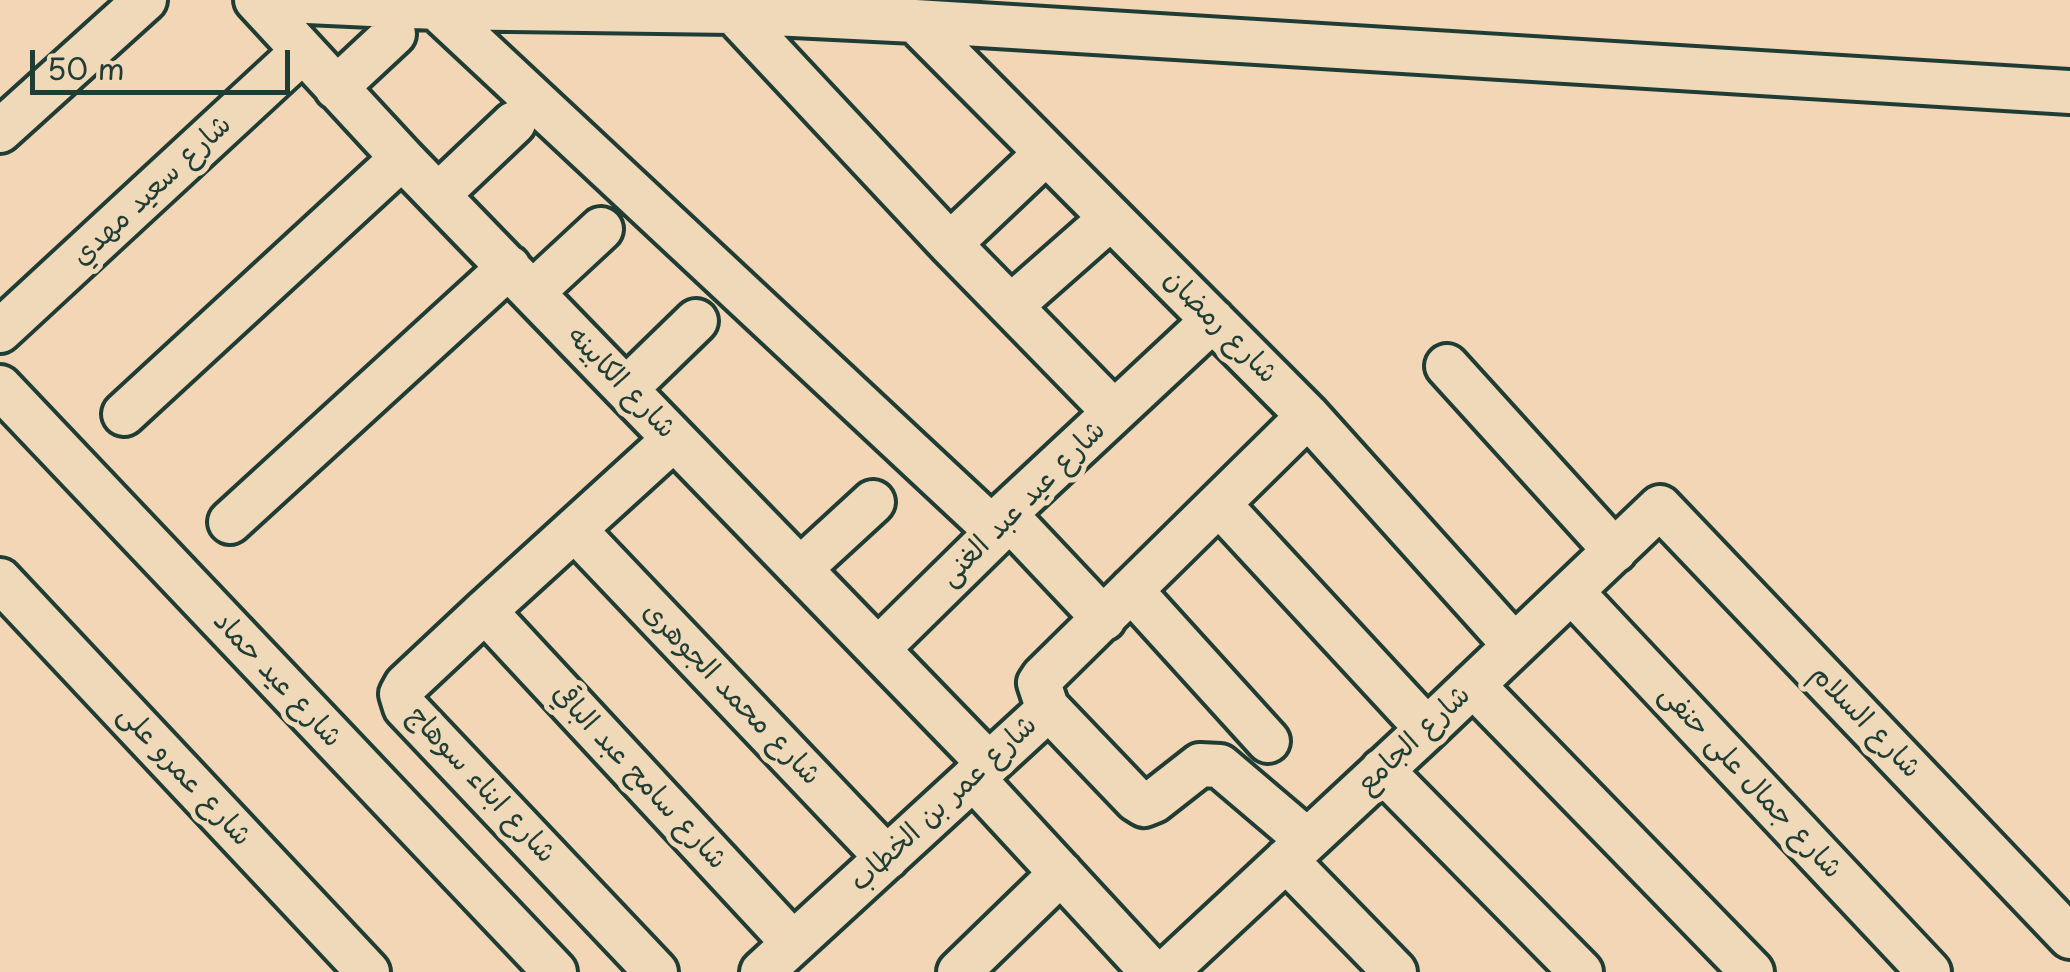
<!DOCTYPE html>
<meta charset="utf-8">
<style>
body{margin:0}
#map{position:relative;width:2070px;height:972px;overflow:hidden;background:#f3d6b6;font-family:"Playpen Sans",sans-serif}
canvas{display:block}
.scale{position:absolute;left:30px;top:50px;width:260px;height:45px;box-sizing:border-box;border:5px solid #1f3d34;border-top:0;padding-left:12px;font-size:30px;line-height:35px;white-space:nowrap;color:#1f3d34;-webkit-text-stroke:8px #f0d9b8;paint-order:stroke}
</style>
<div id="map">
<canvas width="2070" height="972"></canvas>
<div class="scale">50 m</div>
</div>
<script>
const c = document.querySelector('canvas').getContext('2d');
c.lineJoin = 'round';
const shape = rows => new Path2D(rows.map(r => 'M' + r).join(''));
function trace(path, color, width, dash) { c.strokeStyle = color; c.lineWidth = width; c.lineCap = dash ? 'butt' : 'round'; c.setLineDash(dash || []); c.stroke(path); }
function write(font, color, halo, rows, align = 'center') {
  c.font = font + ' "Playpen Sans","Playpen Sans Arabic",sans-serif'; c.lineWidth = 10; c.setLineDash([]); c.textBaseline = 'middle'; c.strokeStyle = halo; c.fillStyle = color; for (const [text, x, y, turn = 0] of rows) {
    c.save(); c.translate(x, y); c.rotate((+turn || 0) * Math.PI / 180); c.textAlign = isNaN(turn) ? turn : align; if (halo) c.strokeText(text, 0, 0); c.fillText(text, 0, 0); c.restore();
  }
}
const street = shape([
 [256,0,402,158,989,764],
 [265,0,436,8,733,12,915,21,2070,92],
 [436,8,997,532],
 [733,12,950,244,1114,412],
 [915,21,1308,416,1514,645],
 [336,88,394,34],
 [0,131,145,0],
 [438,195,514,123],
 [950,244,1046,153],
 [533,292,601,229],
 [1011,306,1111,218],
 [0,331,303,51],
 [1447,366,1615,551],
 [0,387,555,972],
 [626,389,696,321],
 [124,414,402,158],
 [1219,504,1427,729],
 [1005,514,1104,619],
 [230,522,509,267],
 [575,530,887,858],
 [800,569,873,502],
 [0,580,368,972],
 [1131,590,1268,741],
 [1572,592,1929,972],
 [485,611,793,943],
 [879,648,997,532,1005,514,1213,320],
 [1473,685,1752,972],
 [1047,707,1136,800,1144,805,1154,801,1200,765,1220,766,1307,840],
 [1382,770,1581,972],
 [973,778,1152,972],
 [1286,860,1395,972],
 [656,972,405,707,401,694,406,685,485,611,674,439],
 [762,972,1041,716,1047,707,1039,683,1043,677,1308,416],
 [959,972,1061,873],
 [1166,972,1427,729,1660,507,2070,937]
]);
const streetNames = [
 ["شارع سعيد مهدي",152,191,-43],
 ["شارع رمضان",1220,327,45],
 ["شارع الكابينه",621,383,46],
 ["شارع عيد عبد الغنى",1023,504,-45],
 ["شارع عيد حماد",277,680,47],
 ["شارع محمد الجوهرى",731,694,46],
 ["شارع السلام",1865,722,46],
 ["شارع الجامع",1414,740,-43],
 ["شارع عمرو على",184,776,47],
 ["شارع سامح عبد الباقي",639,777,47],
 ["شارع جمال على حنفى",1750,782,47],
 ["شارع ابناء سوهاج",481,785,47],
 ["شارع عمر بن الخطاب",944,804,-43]
];
trace(street, '#1f3d34', 50);
trace(street, '#f0d9b8', 42);
write('28px', '#1f3d34', '#f0d9b8', streetNames);
</script>
